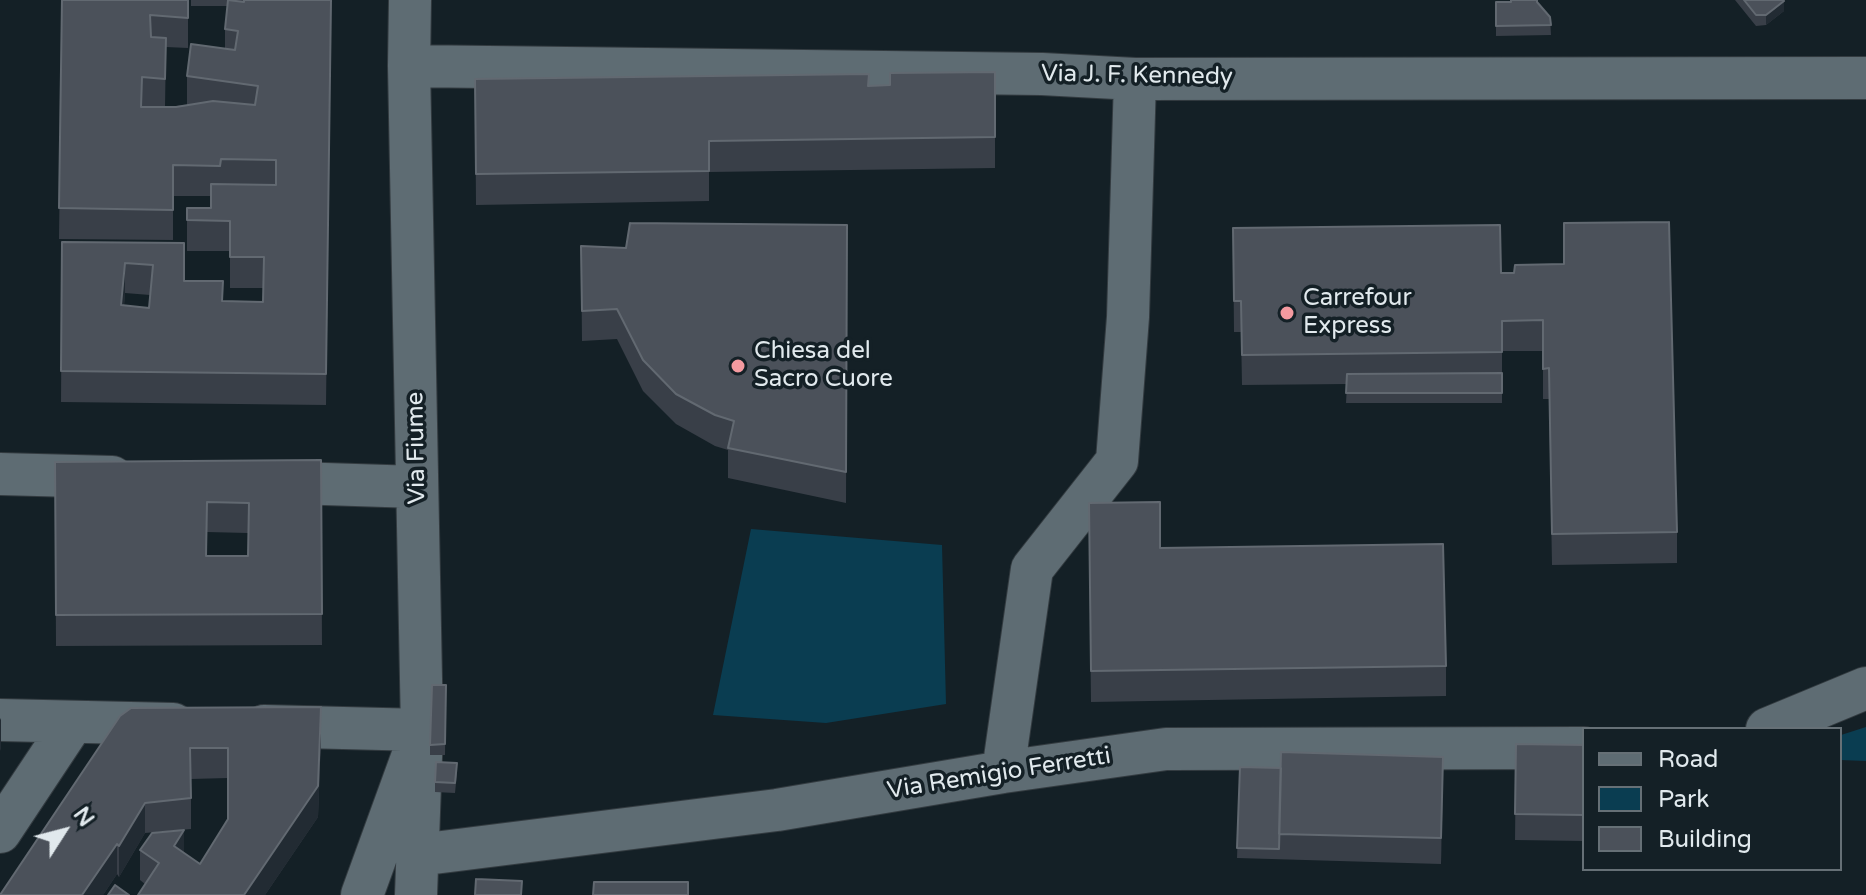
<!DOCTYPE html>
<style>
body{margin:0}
#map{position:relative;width:1866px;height:895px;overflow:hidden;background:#142026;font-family:"Varela Round",sans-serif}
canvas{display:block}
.legend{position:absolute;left:1582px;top:727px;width:260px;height:144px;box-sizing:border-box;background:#142026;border:2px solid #667076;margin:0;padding:10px 14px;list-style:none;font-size:24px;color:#e1e9ed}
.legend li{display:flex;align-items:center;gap:16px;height:40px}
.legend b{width:40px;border:2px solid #667076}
.north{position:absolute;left:24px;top:791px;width:80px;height:80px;-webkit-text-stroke:6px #142026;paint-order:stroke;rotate:54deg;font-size:22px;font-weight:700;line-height:32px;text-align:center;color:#e1e9ed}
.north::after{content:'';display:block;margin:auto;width:28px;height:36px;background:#e1e9ed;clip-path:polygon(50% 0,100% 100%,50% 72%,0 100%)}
</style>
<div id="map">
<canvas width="1866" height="895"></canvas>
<ul class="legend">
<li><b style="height:10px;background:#5e6c73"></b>Road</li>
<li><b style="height:22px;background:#0a3d51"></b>Park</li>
<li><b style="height:22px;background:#4b515a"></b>Building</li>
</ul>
<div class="north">N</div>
</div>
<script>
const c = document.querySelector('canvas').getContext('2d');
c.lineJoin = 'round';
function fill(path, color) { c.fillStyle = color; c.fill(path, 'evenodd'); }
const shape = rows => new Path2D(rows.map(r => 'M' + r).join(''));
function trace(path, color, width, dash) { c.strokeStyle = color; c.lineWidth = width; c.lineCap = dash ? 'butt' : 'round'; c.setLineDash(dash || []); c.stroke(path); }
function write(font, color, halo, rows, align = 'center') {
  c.font = font + ' "Varela Round",sans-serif'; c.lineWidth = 7; c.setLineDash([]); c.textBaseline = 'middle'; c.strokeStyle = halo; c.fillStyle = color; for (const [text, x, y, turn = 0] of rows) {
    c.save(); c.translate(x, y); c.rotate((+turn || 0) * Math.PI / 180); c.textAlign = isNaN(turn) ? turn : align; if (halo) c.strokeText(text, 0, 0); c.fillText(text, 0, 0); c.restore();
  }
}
const green = shape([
 [751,529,942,545,946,704,826,723,713,715],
 [1866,727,1866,761,1840,760,1841,735]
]);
const street = shape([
 [410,0,409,66,422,730,416,895],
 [409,66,1042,74,1135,79,1866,78],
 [0,474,112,477],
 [263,482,417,487],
 [0,720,173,724],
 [264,726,422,730,362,895],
 [1767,729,1866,688],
 [1003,772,1032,569,1117,461,1128,317,1135,79],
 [0,832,73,722],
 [418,855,777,810,1003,772,1166,749,1584,748]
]);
const wall = shape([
 [62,0,188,0,188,48,166,47,165,107,187,105,187,76,225,49,225,29,227,6,191,6,191,0,331,0,326,405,61,402,62,242,184,243,184,281,223,301,263,302,263,288,230,288,230,251,187,251,187,208,211,208,211,196,173,196,173,240,59,239],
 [125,293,150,295,149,308,124,306],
 [1735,0,1783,0,1784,11,1766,25,1756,26],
 [1496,2,1537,2,1550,17,1551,35,1496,36],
 [995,72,995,168,709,172,709,201,476,205,475,79,869,86,890,85],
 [847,225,846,503,728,478,728,450,715,446,676,424,643,391,617,339,582,341,581,246,626,248],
 [1233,228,1501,273,1514,273,1677,532,1677,563,1552,565,1549,399,1543,399,1543,351,1502,351,1502,403,1346,403,1347,384,1242,385,1241,332,1234,332],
 [321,460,322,645,56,646,55,462],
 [207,532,248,533,248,556,206,556],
 [1089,534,1160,548,1446,666,1446,696,1091,702],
 [446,685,445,755,430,755,430,745],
 [120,716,321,737,318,817,265,895,138,895,145,884,140,880,140,850,184,853,200,864,228,819,228,778,191,779,191,829,145,833,119,877,117,874,103,895],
 [1516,744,1584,745,1584,841,1515,840],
 [1240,767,1281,768,1443,783,1441,864,1237,858],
 [457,773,455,793,435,792,435,782]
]);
const shadedWall = shape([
 [1784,1,1784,11,1766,25,1766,15],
 [125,263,125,293,121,336,121,305],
 [321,707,321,737,318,817,265,895,244,895],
 [1,718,1,749,0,751,0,720],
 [1443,757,1443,783,1441,864,1441,838],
 [145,803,145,833,119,877,119,846],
 [184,830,184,861,174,846],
 [117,844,117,874,103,895,82,895]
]);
const building = shape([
 [62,0,188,0,188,18,150,15,151,37,166,38,165,79,142,77,141,107,176,107,213,101,255,105,258,86,187,76,191,44,235,50,238,31,225,29,228,0,244,2,244,0,331,0,326,374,61,371,62,242,184,243,184,281,223,281,222,301,263,302,264,257,230,257,230,221,187,220,187,208,211,208,211,184,276,185,276,160,221,159,220,166,173,165,173,210,59,208,62,0],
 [125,263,153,265,149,308,121,305,125,263],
 [1511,0,1537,0,1537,2,1550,17,1551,25,1496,26,1496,2,1511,2,1511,0],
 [1744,0,1783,0,1784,1,1766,15,1756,15,1744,0],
 [995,72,995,137,709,141,709,171,476,174,475,79,869,74,868,86,890,85,890,73,995,72],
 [1669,222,1677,532,1552,534,1549,368,1543,369,1543,320,1502,321,1502,352,1242,355,1241,301,1234,301,1233,228,1500,225,1501,273,1514,273,1515,265,1564,264,1564,223,1669,222],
 [630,223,847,225,846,472,728,448,734,421,715,415,676,394,643,360,617,309,582,311,581,246,626,248,630,223],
 [1502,373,1502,393,1346,393,1347,374,1502,373],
 [321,460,322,614,56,615,55,462,321,460],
 [207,502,249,503,248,556,206,556,207,502],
 [1160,502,1160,548,1443,544,1446,666,1091,671,1089,503,1160,502],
 [432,685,446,685,445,744,430,745,432,685],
 [321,707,318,786,244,895,138,895,159,863,140,850,152,833,184,830,174,846,200,864,228,819,228,748,190,748,191,798,145,803,119,846,117,844,82,895,0,895,120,716,131,708,321,707],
 [1516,744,1584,745,1584,815,1515,814,1516,744],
 [1281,752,1443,757,1441,838,1279,834,1281,752],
 [436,762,457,763,455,783,435,782,436,762],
 [1240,767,1281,768,1279,849,1237,848,1240,767],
 [476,879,522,881,521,895,475,895,476,879],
 [594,882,688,882,688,895,593,895,594,882],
 [115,885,129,895,108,895,115,885]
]);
const markers = [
 [1287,313,8,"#f49aa0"],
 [738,366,8,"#f49aa0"]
];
const streetNames = [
 ["Via J. F. Kennedy",1137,76,1],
 ["Via Fiume",417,448,-91],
 ["Via Remigio Ferretti",999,774,-9]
];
const poiNames = [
 ["Carrefour",1303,299],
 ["Express",1303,327],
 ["Chiesa del",754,352],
 ["Sacro Cuore",754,380]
];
fill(green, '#0a3d51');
trace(street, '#333b40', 44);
trace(street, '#5e6c73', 42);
fill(wall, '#393f48');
fill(shadedWall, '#222b33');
fill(building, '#4b515a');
trace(building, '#626971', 2);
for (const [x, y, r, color] of markers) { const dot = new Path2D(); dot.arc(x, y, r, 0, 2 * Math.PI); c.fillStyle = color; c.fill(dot); trace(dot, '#142026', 3); }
write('24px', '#e1e9ed', '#142026', streetNames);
write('24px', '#e1e9ed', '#142026', poiNames, 'left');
</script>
